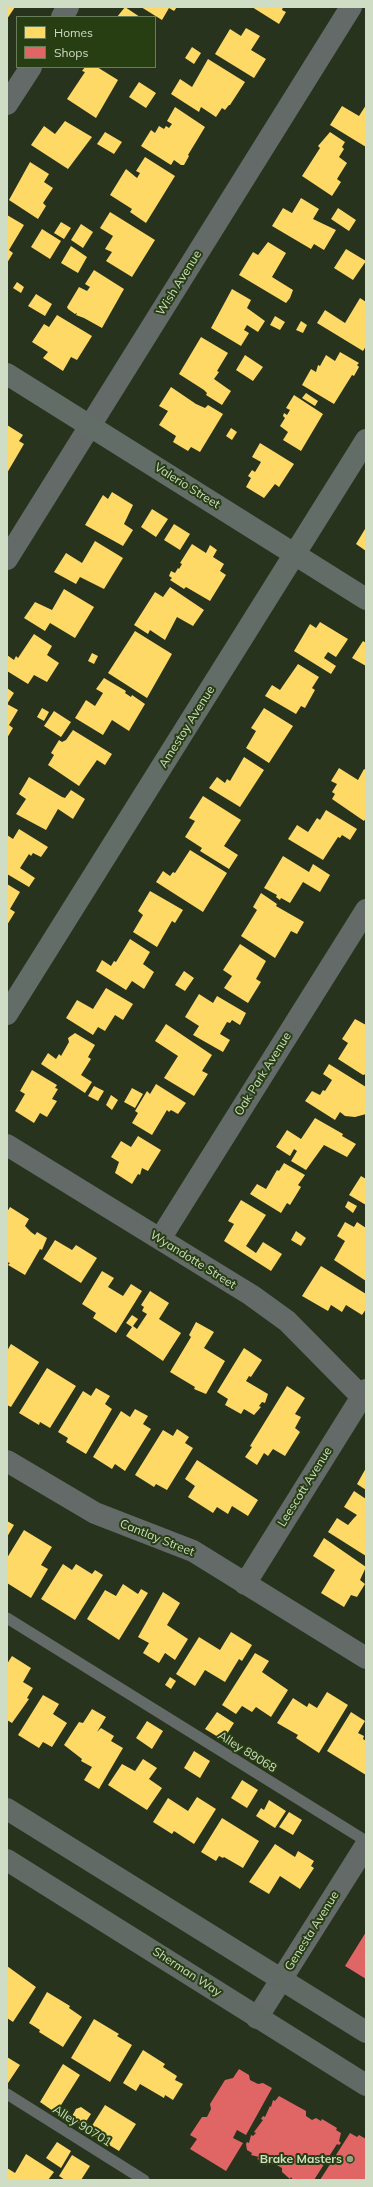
<!DOCTYPE html>
<style>
body{margin:0}
#map{position:relative;width:373px;height:2187px;overflow:hidden;background:#27331c;font-family:Mulish,sans-serif}
canvas{display:block}
.frame{position:absolute;inset:0;border:8px solid #cfddc5;pointer-events:none}
.legend{position:absolute;left:16px;top:16px;width:140px;height:52px;box-sizing:border-box;background:#273d12;border:1px solid #6a7d5a;margin:0;padding:5px 7px;list-style:none;font-size:12px;color:#cfddc5}
.legend li{display:flex;align-items:center;gap:8px;height:20px}
.legend b{width:20px;border:1px solid #6a7d5a}
</style>
<div id="map">
<canvas width="373" height="2187"></canvas>
<div class="frame"></div>
<ul class="legend">
<li><b style="height:11px;background:#ffd966"></b>Homes</li>
<li><b style="height:11px;background:#e06666"></b>Shops</li>
</ul>
</div>
<script>
const c = document.querySelector('canvas').getContext('2d');
c.lineJoin = 'round';
function fill(path, color) { c.fillStyle = color; c.fill(path, 'evenodd'); }
const shape = rows => new Path2D(rows.map(r => 'M' + r).join(''));
function trace(path, color, width, dash) { c.strokeStyle = color; c.lineWidth = width; c.lineCap = dash ? 'butt' : 'round'; c.setLineDash(dash || []); c.stroke(path); }
function write(font, color, halo, rows, align = 'center') {
  c.font = font + ' Mulish,sans-serif'; c.lineWidth = 4; c.setLineDash([]); c.textBaseline = 'middle'; c.strokeStyle = halo; c.fillStyle = color; for (const [text, x, y, turn = 0] of rows) {
    c.save(); c.translate(x, y); c.rotate((+turn || 0) * Math.PI / 180); c.textAlign = isNaN(turn) ? turn : align; if (halo) c.strokeText(text, 0, 0); c.fillText(text, 0, 0); c.restore();
  }
}
const homes = shape([
 [7,7,15,7,7,19],
 [125,7,140,17,117,17],
 [141,7,177,7,174,11,169,8,162,20],
 [252,7,283,7,282,10,286,12,279,24],
 [246,28,260,36,251,50,266,59,254,78,215,54,230,29,241,36],
 [192,47,201,53,194,64,185,58],
 [208,59,245,82,230,105,229,105,225,110,222,108,216,117,201,107,199,112,171,94,180,79,192,87],
 [85,67,97,67,118,80,96,118,67,99,85,72,82,71],
 [139,82,156,93,146,108,129,97],
 [366,105,366,147,330,125,342,106,359,116],
 [175,107,205,127,188,155,189,156,184,165,181,165,174,160,171,165,141,146,151,130,155,133,159,126,164,129,166,126,169,128,172,124,167,121],
 [65,121,92,137,68,169,31,145,44,126,55,134],
 [105,132,122,142,114,154,97,144],
 [330,132,345,142,342,147,344,149,339,157,347,163,337,179,341,182,332,196,302,176,320,148,318,146],
 [145,157,175,176,146,223,130,212,132,209,110,195,126,169,137,178,140,173,136,171],
 [30,162,49,174,44,182,53,188,43,203,46,206,38,219,9,200],
 [301,198,319,209,313,219,336,230,324,250,314,244,311,249,272,226,283,208,292,213],
 [338,208,356,220,349,231,331,219],
 [110,212,155,240,132,277,106,261,112,252,105,249,113,236,100,228],
 [7,215,24,225,9,250,13,253,7,263],
 [61,222,71,228,64,239,54,233],
 [81,224,93,232,83,248,71,240],
 [42,229,61,241,50,259,31,247],
 [268,242,286,253,272,277,293,290,290,298,286,303,239,275,253,252,258,255],
 [71,246,87,257,78,273,61,263],
 [346,249,366,261,353,280,334,268],
 [94,270,124,289,102,328,84,318,76,315,77,313,75,314,68,309,67,307,79,287,87,291,90,287,85,284],
 [17,282,24,287,21,293,13,288],
 [232,289,251,300,247,308,265,321,258,332,247,325,244,330,249,333,241,346,211,328],
 [36,294,52,304,45,316,28,306],
 [360,298,366,302,366,346,363,351,317,323,325,310,345,323],
 [57,315,92,336,77,360,71,357,63,371,43,358,48,352,32,342,44,324,49,327],
 [275,316,285,322,280,330,270,325],
 [301,321,307,325,303,333,296,330],
 [201,337,228,353,217,371,219,372,214,379,231,391,222,405,206,395,207,393,204,390,179,374],
 [340,352,359,363,357,365,359,367,354,376,352,375,334,404,302,385,311,369,316,372,318,365,320,366,326,355,335,361],
 [245,355,263,367,253,381,236,370],
 [171,387,196,404,205,408,208,405,223,414,200,452,191,447,188,451,173,442,176,436,159,425,168,411,159,406],
 [306,393,318,401,315,406,302,398],
 [294,395,323,414,301,451,283,440,288,432,280,426,285,418,283,416,284,413,287,415,290,410,286,408],
 [7,425,23,435,19,441,24,444,7,473],
 [231,428,237,432,232,440,226,436],
 [260,443,294,464,279,487,275,484,264,498,246,487,251,478,248,476,252,470,255,472,261,462,252,457],
 [112,492,133,505,124,524,133,530,123,546,85,525,103,495,108,499],
 [152,509,168,519,156,537,141,527],
 [174,524,190,534,180,550,164,540],
 [365,529,366,529,366,551,356,544],
 [95,541,123,558,104,589,80,577,76,584,54,572,66,553,82,563],
 [192,544,206,553,210,545,217,550,213,557,224,564,220,571,226,575,210,601,186,587,184,589,170,580,172,578,169,576,171,571,175,573,178,568,179,569,182,564,180,563],
 [170,587,204,610,193,626,177,617,165,640,150,630,148,634,134,625,155,592,163,597],
 [64,589,94,607,75,638,50,623,45,631,24,618,35,602,52,610],
 [320,622,348,639,336,657,328,652,324,658,336,666,331,674,294,651,310,624,316,628],
 [135,631,172,654,147,698,108,673],
 [34,634,52,646,47,655,59,663,47,682,34,675,28,684,7,671,7,655,14,660,16,656,18,658],
 [363,641,366,643,366,666,352,658],
 [92,653,98,656,94,664,88,661],
 [298,664,319,677,312,688,315,690,305,708,301,706,296,714,265,696,272,685,280,690],
 [104,678,126,691,125,693,131,697,132,695,145,704,129,731,112,720,103,735,75,718,86,700,95,706,103,693,96,689],
 [7,688,14,693,7,704,18,710,9,725,13,728,7,738],
 [42,708,49,712,44,721,37,717],
 [264,708,293,726,269,763,246,748,256,731,251,728],
 [54,711,71,722,61,737,44,726],
 [73,730,112,754,105,765,97,760,79,786,48,765,54,755,51,753,59,740,62,742,66,740],
 [244,757,264,770,240,807,209,788,217,777,225,783,227,779,230,781],
 [339,768,358,780,364,769,366,770,366,818,364,821,332,799,335,794,332,792,337,784,331,781],
 [29,777,62,797,65,798,71,790,85,799,73,819,58,809,46,830,16,814,26,799,19,794],
 [203,796,241,820,224,846,238,855,229,869,200,851,202,848,185,837,195,821,189,818],
 [326,810,357,829,350,840,342,835,340,838,338,837,323,860,288,839,297,825,308,832,317,818,320,820],
 [19,829,48,847,41,857,33,853,31,856,29,854,20,868,35,878,29,887,7,874,7,835,13,839],
 [190,850,227,873,203,912,156,882,163,871,170,876,173,872,175,873],
 [283,856,309,872,313,864,330,875,320,892,303,882,290,903,281,898,280,900,276,897,277,895,264,888],
 [7,884,20,892,10,909,15,912,7,925],
 [150,891,183,910,175,923,172,921,157,947,133,932,143,915,138,911],
 [261,893,277,904,276,906,304,922,297,934,291,931,275,958,241,936,257,910,253,907],
 [130,939,150,952,143,964,154,972,144,989,132,981,126,990,96,971,102,960,111,966,114,961,116,962],
 [240,944,266,961,256,979,261,982,248,1003,224,988,232,976,223,970],
 [184,971,194,978,185,991,175,985],
 [106,988,133,1004,123,1020,115,1015,105,1031,98,1027,93,1035,66,1018,77,1000,93,1009],
 [199,994,213,1003,217,996,246,1013,240,1025,232,1020,230,1023,227,1022,220,1034,230,1040,223,1052,193,1035,199,1026,185,1017],
 [355,1019,366,1025,366,1074,363,1075,338,1059,348,1043,342,1039],
 [166,1024,212,1055,202,1071,208,1074,194,1096,164,1078,178,1056,155,1041],
 [75,1033,95,1045,88,1057,91,1059,81,1075,92,1082,85,1093,41,1064,48,1053,56,1059,59,1054,61,1056,69,1042,68,1038],
 [329,1064,366,1087,366,1114,355,1117,345,1116,340,1112,335,1120,305,1101,312,1091,320,1095,323,1090,325,1091,332,1080,323,1074],
 [32,1070,57,1085,55,1088,58,1089,52,1099,57,1101,47,1117,40,1113,34,1123,15,1111,25,1094,20,1091],
 [156,1084,186,1103,178,1114,171,1110,169,1112,167,1110,152,1135,132,1123,138,1113,135,1111,147,1091,150,1094],
 [94,1086,104,1091,98,1101,88,1096],
 [132,1088,143,1094,135,1108,124,1102],
 [111,1095,118,1100,112,1110,106,1105],
 [315,1118,343,1134,342,1136,356,1144,347,1157,324,1145,306,1170,291,1161,297,1151,294,1149,290,1156,276,1147,287,1130,301,1139],
 [138,1136,161,1150,148,1171,142,1168,140,1175,138,1174,132,1184,115,1173,119,1162,111,1157,121,1141,131,1147],
 [284,1163,305,1175,298,1185,301,1187,290,1205,287,1203,281,1213,250,1194,257,1184,266,1189,277,1170,279,1171],
 [361,1176,366,1179,366,1205,349,1195],
 [241,1200,266,1215,246,1246,256,1253,263,1242,282,1254,271,1271,224,1241,234,1224,228,1221],
 [348,1201,357,1206,353,1213,345,1207],
 [10,1207,29,1219,25,1226,31,1232,35,1235,37,1232,47,1238,42,1250,40,1249,25,1275,8,1265,10,1263,7,1262,7,1212],
 [345,1222,354,1227,357,1222,366,1228,366,1281,334,1260,345,1241,337,1236],
 [296,1231,306,1238,301,1246,291,1240],
 [55,1240,72,1250,76,1245,97,1258,81,1283,43,1259],
 [321,1266,366,1294,366,1309,362,1315,346,1305,342,1312,331,1305,328,1311,302,1296],
 [102,1271,114,1278,108,1287,123,1296,131,1284,142,1291,116,1333,93,1318,96,1313,82,1304],
 [150,1291,169,1303,159,1319,181,1333,163,1361,126,1336,132,1327,126,1323,132,1315,138,1319,133,1326,137,1329,147,1314,142,1311,144,1307,141,1305],
 [196,1322,214,1332,204,1348,225,1361,206,1394,194,1389,195,1387,170,1372,191,1337,189,1335],
 [11,1344,39,1362,11,1407,7,1405,7,1351],
 [244,1348,262,1360,251,1377,249,1376,246,1381,268,1394,265,1403,262,1402,259,1406,261,1407,254,1415,244,1409,241,1414,225,1405,228,1399,217,1392],
 [47,1368,76,1386,50,1428,40,1422,39,1425,19,1413],
 [287,1386,305,1398,295,1414,301,1417,295,1428,300,1432,285,1456,273,1449,268,1456,264,1453,257,1465,245,1457,252,1447,250,1446],
 [96,1388,110,1396,105,1404,112,1409,86,1454,66,1442,68,1438,58,1432,83,1391,91,1396],
 [135,1409,148,1416,143,1424,151,1429,125,1471,115,1464,112,1469,93,1457,121,1411,130,1417],
 [177,1429,189,1437,185,1443,193,1448,167,1490,156,1484,154,1487,135,1475,163,1430,173,1436],
 [197,1460,258,1500,248,1516,232,1506,228,1514,217,1507,213,1513,188,1497,195,1486,185,1479],
 [366,1468,366,1490,357,1484],
 [354,1491,366,1499,366,1556,328,1532,337,1518,348,1525,354,1518,357,1515,344,1507],
 [7,1521,14,1525,7,1537],
 [24,1530,52,1547,41,1565,48,1569,31,1598,7,1583,7,1558],
 [324,1538,366,1567,360,1580,365,1584,357,1597,351,1595,344,1607,321,1593,335,1570,313,1556],
 [63,1564,72,1570,76,1564,92,1574,95,1570,103,1575,75,1620,41,1599],
 [123,1584,138,1594,141,1589,148,1593,119,1640,87,1619,105,1590,116,1596],
 [163,1592,180,1603,167,1625,188,1639,175,1660,165,1653,159,1663,143,1653,149,1643,138,1637],
 [231,1632,252,1645,242,1661,239,1659,225,1682,205,1670,195,1686,176,1674,199,1637,220,1650],
 [255,1653,269,1661,262,1672,288,1690,271,1717,256,1707,252,1712,242,1706,236,1714,222,1705],
 [12,1656,31,1668,23,1682,33,1688,27,1698,29,1699,12,1723,7,1720,7,1664],
 [170,1677,176,1681,171,1689,165,1685],
 [327,1692,348,1705,319,1753,296,1738,298,1735,277,1723,293,1698,307,1707,309,1703,317,1708],
 [43,1695,59,1704,53,1714,67,1723,52,1747,43,1742,39,1748,18,1735],
 [92,1709,106,1717,97,1732,101,1728,114,1736,111,1741,123,1748,99,1789,84,1780,92,1767,81,1761,82,1759,64,1745,79,1722,83,1723],
 [217,1712,234,1723,223,1740,205,1729],
 [351,1712,365,1721,358,1733,364,1736,363,1739,366,1741,366,1775,327,1751],
 [147,1721,163,1731,152,1749,136,1738],
 [194,1751,210,1761,200,1778,184,1768],
 [143,1759,157,1768,149,1779,162,1788,147,1810,108,1785,122,1764,135,1771],
 [242,1780,258,1790,247,1808,231,1798],
 [197,1797,216,1809,194,1844,174,1831,172,1834,153,1822,168,1798,188,1811],
 [269,1800,286,1811,275,1828,256,1816,261,1808,264,1810],
 [289,1812,302,1820,293,1835,279,1827],
 [222,1818,259,1841,243,1868,224,1857,223,1858,219,1856,216,1861,201,1852],
 [275,1844,295,1857,298,1851,314,1861,311,1866,314,1868,300,1889,280,1876,269,1894,249,1882],
 [7,1966,36,1987,13,2022,7,2018],
 [47,1992,70,2006,69,2008,82,2017,63,2047,39,2032,40,2030,29,2023],
 [94,2019,119,2034,117,2036,132,2045,110,2082,71,2058],
 [143,2050,165,2064,163,2067,177,2076,175,2080,183,2084,173,2100,165,2095,164,2098,140,2084,136,2091,123,2083],
 [7,2057,20,2065,8,2083,7,2082],
 [63,2064,80,2075,56,2113,40,2102],
 [105,2105,136,2124,119,2151,88,2132],
 [81,2107,91,2114,83,2126,71,2118,76,2109],
 [57,2142,71,2151,61,2168,46,2158],
 [26,2154,54,2172,48,2180,7,2180,7,2168,15,2173],
 [72,2155,90,2166,81,2180,65,2180,59,2176]
]);
const shops = shape([
 [366,1932,366,1979,345,1966],
 [239,2069,249,2075,250,2080,258,2084,263,2083,272,2088,246,2135,237,2130,233,2138,243,2143,226,2171,190,2149,197,2139,190,2135,202,2117,207,2117,211,2109,210,2104,225,2080,233,2078],
 [279,2096,306,2111,306,2116,312,2120,316,2118,321,2121,322,2119,337,2128,336,2130,341,2133,339,2141,341,2143,339,2145,337,2144,314,2180,293,2180,291,2177,290,2179,282,2172,282,2168,275,2164,268,2163,267,2165,264,2163,265,2162,257,2159,259,2157,251,2155,252,2153,247,2150,246,2144,247,2142,249,2143,251,2135,253,2136,256,2133,254,2132,263,2120,261,2119,263,2116,265,2117,270,2106,271,2107,273,2100,275,2101],
 [350,2133,357,2137,359,2135,366,2139,366,2180,320,2180]
]);
const lane = shape([
 [7,1618,366,1841],
 [7,2094,144,2180]
]);
const street = shape([
 [62,17,68,7],
 [7,104,31,67],
 [7,559,351,7],
 [7,1145,251,1295,287,1321,362,1397],
 [160,1239,366,910],
 [7,1461,95,1513,193,1551,366,1658],
 [245,1584,366,1390],
 [257,2018,366,1845]
]);
const secondary = shape([
 [7,374,366,599],
 [7,1014,366,440]
]);
const primary = shape([
 [7,1809,366,2032],
 [7,1860,366,2085]
]);
const markers = [
 [350,2159,4,"#94a28a"]
];
const streetNames = [
 ["Wish Avenue",179,283,-58],
 ["Valerio Street",187,486,32],
 ["Amestoy Avenue",187,727,-58],
 ["Oak Park Avenue",263,1074,-58],
 ["Wyandotte Street",193,1260,32],
 ["Leescott Avenue",305,1487,-58],
 ["Cantlay Street",157,1538,22],
 ["Alley 89068",247,1752,32],
 ["Genesta Avenue",312,1931,-58],
 ["Sherman Way",187,1972,33],
 ["Alley 90701",82,2126,32]
];
const poiNames = [
 ["Brake Masters",342,2159]
];
fill(homes, '#ffd966');
fill(shops, '#e06666');
trace(lane, '#636a68', 11);
trace(street, '#636a68', 22);
trace(secondary, '#636d68', 22);
trace(primary, '#616a64', 22);
for (const [x, y, r, color] of markers) { const dot = new Path2D(); dot.arc(x, y, r, 0, 2 * Math.PI); c.fillStyle = color; c.fill(dot); trace(dot, '#273d12', 1.5); }
write('12px', '#cfddc5', '#273d12', streetNames);
write('bold 12px', '#cfddc5', '#273d12', poiNames, 'right');
</script>
